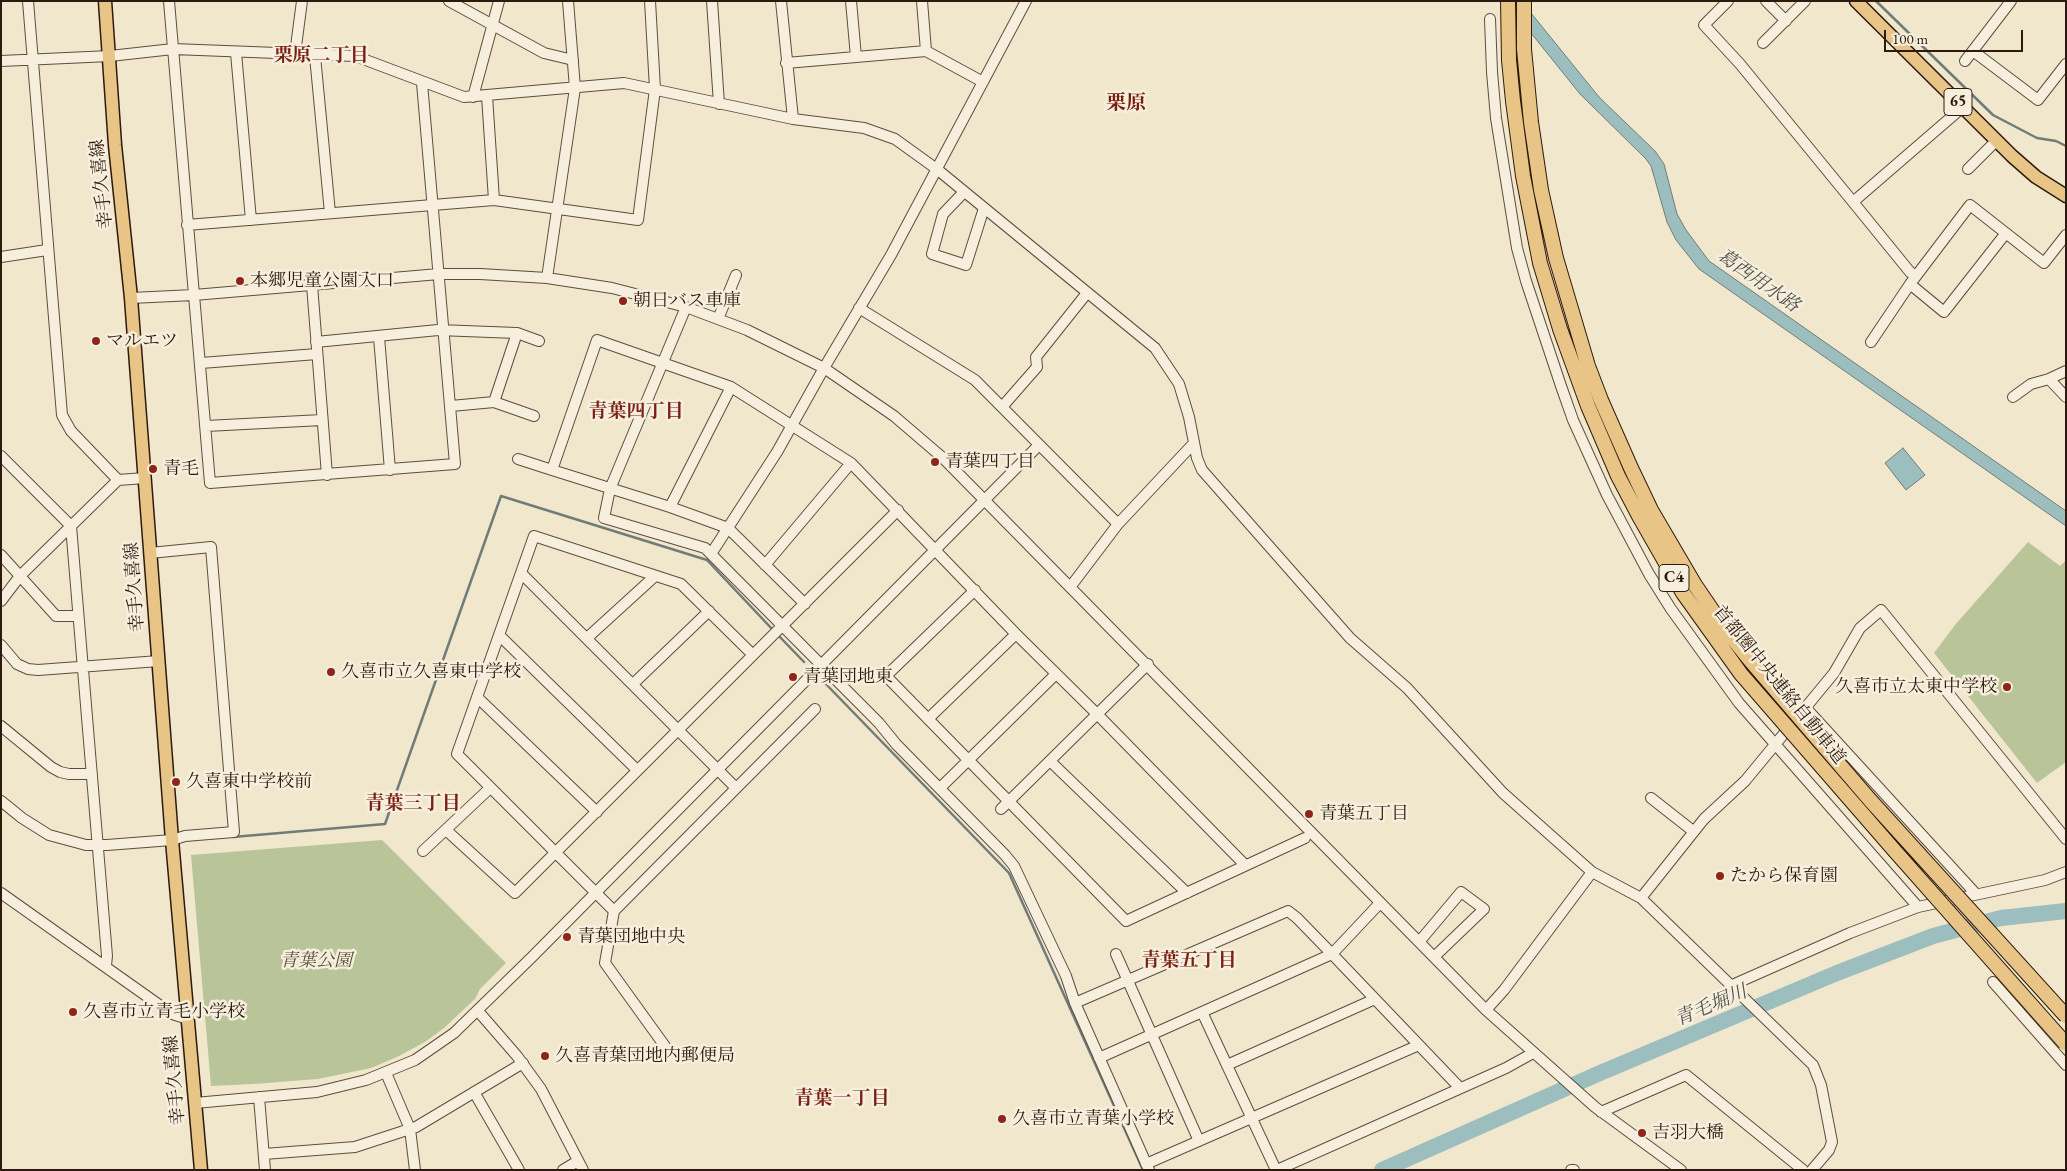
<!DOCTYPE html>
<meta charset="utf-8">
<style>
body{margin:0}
#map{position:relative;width:2067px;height:1171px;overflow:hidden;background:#f1e7cd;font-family:"EB Garamond",serif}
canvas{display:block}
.frame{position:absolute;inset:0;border:2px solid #2d1a0e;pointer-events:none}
.scale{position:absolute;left:1884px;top:30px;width:139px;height:22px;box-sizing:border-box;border:2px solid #2d1a0e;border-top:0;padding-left:6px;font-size:15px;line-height:18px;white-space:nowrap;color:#2d1a0e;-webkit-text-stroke:4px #f6efde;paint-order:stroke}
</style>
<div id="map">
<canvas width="2067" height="1171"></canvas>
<div class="frame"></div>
<div class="scale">100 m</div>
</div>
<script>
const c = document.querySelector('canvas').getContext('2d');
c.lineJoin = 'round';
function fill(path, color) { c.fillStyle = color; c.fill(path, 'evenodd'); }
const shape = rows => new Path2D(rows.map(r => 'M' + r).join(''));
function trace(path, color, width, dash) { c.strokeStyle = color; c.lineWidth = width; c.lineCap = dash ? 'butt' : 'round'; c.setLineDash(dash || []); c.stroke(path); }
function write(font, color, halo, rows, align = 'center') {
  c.font = font + ' "EB Garamond","Noto Serif JP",serif'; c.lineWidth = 5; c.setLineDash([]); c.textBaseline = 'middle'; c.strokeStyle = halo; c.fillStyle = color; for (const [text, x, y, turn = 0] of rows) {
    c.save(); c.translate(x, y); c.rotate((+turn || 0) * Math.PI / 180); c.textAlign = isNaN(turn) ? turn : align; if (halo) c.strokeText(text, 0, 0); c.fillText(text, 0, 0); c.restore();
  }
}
const green = shape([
 [2028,542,2060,566,2066,560,2066,762,2037,783,1934,653,1955,625],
 [382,840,506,963,480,989,475,999,444,1028,425,1042,397,1057,371,1068,318,1079,254,1084,211,1086,191,855]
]);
const water = shape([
 [1499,1,1518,1,1531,13,1599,97,1655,151,1664,164,1677,214,1686,230,1709,261,2066,511,2066,526,1699,269,1676,240,1667,222,1651,166,1646,159,1580,94,1531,33,1499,1],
 [1903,448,1925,475,1906,490,1885,463,1903,448]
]);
const stream = shape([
 [1876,1,1993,115,2037,138,2056,141,2066,146],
 [777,634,804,662],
 [822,680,1009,873,1143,1170],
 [233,837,385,824,501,496,707,560,773,630]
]);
const river = shape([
 [1382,1170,1600,1073,1837,973,1933,936,2001,918,2066,911]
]);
const minor = shape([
 [28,1,62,415,71,431,118,480,145,478],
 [169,1,210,483,455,464,422,83],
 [449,1,544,53,573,60],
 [712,1,719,104],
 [781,1,793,119],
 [851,1,856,57],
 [922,1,926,51],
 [1728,1,1704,25,1740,64,1853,202],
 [1766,1,1786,21],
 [1490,19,1492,72,1496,118,1517,248,1526,281,1561,386,1573,420,1607,495,1649,574,1671,609,1739,703,1918,907],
 [1763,43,1805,1],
 [1973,51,2038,100,2066,64],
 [236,53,251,220],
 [295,54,302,1],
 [315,56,330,213],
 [1,61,110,56,173,49,355,56,464,97,624,83,793,119,864,128,895,139,938,170,1155,348,1179,384,1189,417,1197,458,1202,470,1350,638,1407,688,1503,793,1592,872,1641,898,1813,1065,1821,1085,1832,1142,1829,1150,1812,1170],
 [1965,61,2011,1],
 [786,63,926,51,983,82],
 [487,96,494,200],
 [473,97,499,1],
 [1968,169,1996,141],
 [964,192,943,214,932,254,966,265,984,208],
 [187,225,494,200,638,220,655,89,650,1],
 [1,257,47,250],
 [1916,276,1910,272,1853,202,1963,107],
 [547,278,575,88,568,1],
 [1910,284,1944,312,2006,233],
 [312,285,327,475],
 [131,298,194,295,439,274,480,274,547,278,612,288,686,307,747,330,824,368,894,416,943,458,1486,1010,1595,1107,1681,1170],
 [686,307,610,489,604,518,705,548,879,723,896,744,1005,855,1014,866,1066,976,1075,1003,1149,1170],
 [859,308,975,380,1118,524],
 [718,319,736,275],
 [379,337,390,470],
 [316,342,438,330,517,333,539,341],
 [1871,342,1910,284,1970,205,2044,263,2066,235],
 [201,363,317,354],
 [2049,379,2066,397],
 [2013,397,2031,384,2049,379,2066,371],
 [494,402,534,416],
 [451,406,494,402,517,333],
 [1002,407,1037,367,1036,357,1087,293],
 [206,426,322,420],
 [1,456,71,526,107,956,106,965],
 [518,459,552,470],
 [670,507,731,387],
 [711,554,777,452,824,368,891,255,1026,1],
 [1,555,56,616,78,616],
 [765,565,851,463],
 [521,573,736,788],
 [1071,586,1118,524,1194,443],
 [975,590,886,676,1126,921,1305,838],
 [1,601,20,576,118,480],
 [805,604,728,528,670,507,552,470,597,340,731,387,851,463,1016,634,1097,714,1245,865],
 [499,635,637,770],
 [587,638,655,576],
 [1,645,17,664,28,669,38,670,159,661],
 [633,684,709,611],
 [477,697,597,812],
 [1806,708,1976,894],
 [928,719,1016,634],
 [1,726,51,767,60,772,69,774,92,774],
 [1050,761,1187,893],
 [940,788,1056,674],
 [1651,798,1693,831],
 [1,801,22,818,49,835,86,845,107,845,172,840,185,836,234,832,211,547,150,553],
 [1001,809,1148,664],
 [446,830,515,893,898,510],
 [423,851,489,789],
 [1,893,172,1014,188,1019],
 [1641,898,1704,819,1745,781,1834,673,1860,628,1881,610,2066,839],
 [614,911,815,709],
 [1419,942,1461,892,1484,909,1434,957],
 [1116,954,1199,1141],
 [1993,982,2066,1065],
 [1730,986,1850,933,1918,907,2045,880,2066,872],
 [1075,1003,1288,911,1297,918,1332,954,1460,1088],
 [1486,1010,1504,990,1592,872],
 [478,1011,517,1056,541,1089,583,1170],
 [1202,1012,1276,1170],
 [667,1049,605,963,614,911,457,754,534,536,681,584,753,655],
 [1099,1058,1332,954,1380,903],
 [1227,1065,1375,999],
 [386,1073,410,1129,415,1170],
 [474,1092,519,1170],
 [259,1097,265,1170],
 [195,1103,317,1092,366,1080,415,1060,454,1033,532,957,1039,445],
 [1601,1112,1686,1075,1803,1170],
 [264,1154,355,1147,416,1127,523,1063],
 [1146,1164,1419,1045],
 [563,1170,578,1161],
 [1277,1170,1506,1068,1533,1053],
 [1571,1170,1574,1170]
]);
const major = shape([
 [105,1,115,145,131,298,172,840,201,1170],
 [1856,1,2012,156,2036,177,2066,196]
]);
const highwayBridge = shape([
 [1508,1,1509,60,1513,101,1523,176,1540,263,1560,329,1588,406,1618,476,1639,516,1683,593,1741,674,1894,850,2065,1043],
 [1524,1,1524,49,1531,122,1541,190,1556,258,1588,366,1601,400,1631,468,1651,510,1695,585,1725,629,1749,659,1870,800,2066,1016]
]);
const markers = [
 [240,281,5,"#8f2418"],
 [623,301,5,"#8f2418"],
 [96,341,5,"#8f2418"],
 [935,462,5,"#8f2418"],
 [153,469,5,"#8f2418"],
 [331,672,5,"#8f2418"],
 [793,677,5,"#8f2418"],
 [2007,687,5,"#8f2418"],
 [176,782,5,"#8f2418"],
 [1309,814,5,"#8f2418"],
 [1720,876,5,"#8f2418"],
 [567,937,5,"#8f2418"],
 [73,1012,5,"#8f2418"],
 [545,1056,5,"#8f2418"],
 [1002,1119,5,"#8f2418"],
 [1642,1133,5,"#8f2418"]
];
const shields = [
 [1958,102,28],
 [1674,578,30]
];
const shieldNames = [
 ["65",1958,102],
 ["C4",1674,578]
];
const streetNames = [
 ["幸手久喜線",102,184,-96],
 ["幸手久喜線",135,587,-94],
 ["首都圏中央連絡自動車道",1779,685,51],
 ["幸手久喜線",175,1080,-95]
];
const poiNames = [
 ["本郷児童公園入口",250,281],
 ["朝日バス車庫",633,301],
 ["マルエツ",106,341],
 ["青葉四丁目",945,462],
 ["青毛",163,469],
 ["久喜市立久喜東中学校",341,672],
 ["青葉団地東",803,677],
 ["久喜市立太東中学校",1997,687,"right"],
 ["久喜東中学校前",186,782],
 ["青葉五丁目",1319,814],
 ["たから保育園",1730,876],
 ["青葉団地中央",577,937],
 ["久喜市立青毛小学校",83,1012],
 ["久喜青葉団地内郵便局",555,1056],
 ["久喜市立青葉小学校",1012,1119],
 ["吉羽大橋",1652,1133]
];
const parkNames = [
 ["青葉公園",316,961]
];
const neighbourhoodNames = [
 ["栗原二丁目",321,56],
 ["青葉四丁目",636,412],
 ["青葉三丁目",413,804],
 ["青葉五丁目",1189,961],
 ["青葉一丁目",842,1099]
];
const waterNames = [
 ["葛西用水路",1758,281,35],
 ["青毛堀川",1711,1006,-23]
];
const quarterNames = [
 ["栗原",1126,104]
];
fill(green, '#b9c599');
fill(water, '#9cbebf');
trace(water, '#707c78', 1);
trace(stream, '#707c78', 2.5);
trace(river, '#9cbebf', 16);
trace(minor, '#5e4d3e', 12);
trace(major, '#2d1a0e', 15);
trace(minor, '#f6efde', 10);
trace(major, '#e8c486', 12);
trace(highwayBridge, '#2d1a0e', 16, []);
trace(highwayBridge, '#e8c486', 14);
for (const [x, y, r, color] of markers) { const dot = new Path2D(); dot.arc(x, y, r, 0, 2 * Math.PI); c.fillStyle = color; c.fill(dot); trace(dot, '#f6efde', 2); }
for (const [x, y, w] of shields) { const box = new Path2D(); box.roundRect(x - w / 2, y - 13.5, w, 27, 4); c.fillStyle = '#f6efde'; c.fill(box); trace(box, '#2d1a0e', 1); }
write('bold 16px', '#2d1a0e', null, shieldNames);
write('18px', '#2d1a0e', '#f6efde', streetNames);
write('18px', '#2d1a0e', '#f6efde', poiNames, 'left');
write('italic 18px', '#574d38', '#f6efde', parkNames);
write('bold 19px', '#7a1f14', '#f6efde', neighbourhoodNames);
write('italic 19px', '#54534c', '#f6efde', waterNames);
write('bold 20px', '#7a1f14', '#f6efde', quarterNames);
</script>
